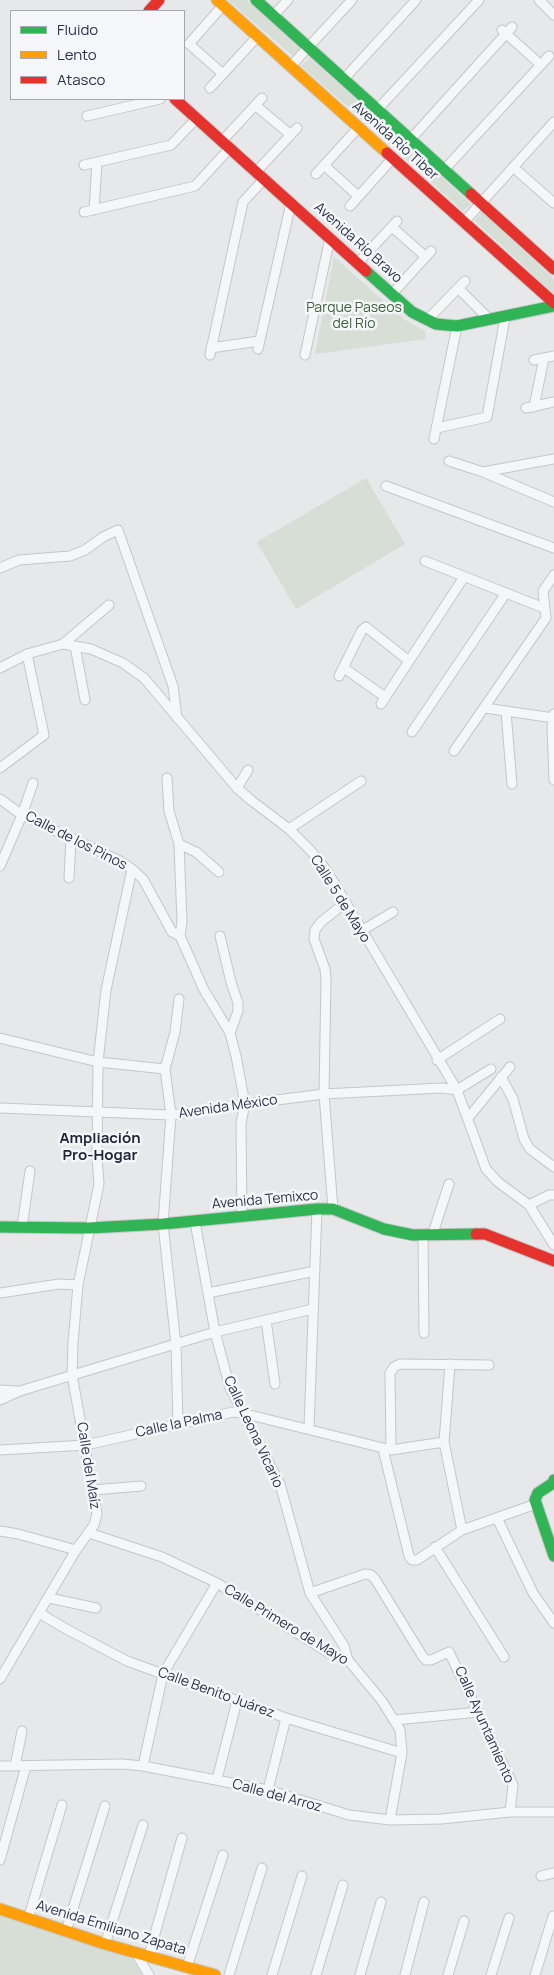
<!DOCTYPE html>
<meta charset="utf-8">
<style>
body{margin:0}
#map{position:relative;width:554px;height:1975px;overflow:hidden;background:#e6e8ea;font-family:Manrope,sans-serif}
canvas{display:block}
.legend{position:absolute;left:10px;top:10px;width:175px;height:90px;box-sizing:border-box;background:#f4f6f9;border:1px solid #a4a8b1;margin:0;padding:6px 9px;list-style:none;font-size:15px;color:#2b3445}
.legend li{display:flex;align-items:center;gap:10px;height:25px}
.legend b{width:25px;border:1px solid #a4a8b1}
</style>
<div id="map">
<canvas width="554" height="1975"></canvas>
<ul class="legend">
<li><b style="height:6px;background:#30b455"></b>Fluido</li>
<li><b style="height:6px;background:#ff9f0a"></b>Lento</li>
<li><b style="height:6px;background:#e5322d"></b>Atasco</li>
</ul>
</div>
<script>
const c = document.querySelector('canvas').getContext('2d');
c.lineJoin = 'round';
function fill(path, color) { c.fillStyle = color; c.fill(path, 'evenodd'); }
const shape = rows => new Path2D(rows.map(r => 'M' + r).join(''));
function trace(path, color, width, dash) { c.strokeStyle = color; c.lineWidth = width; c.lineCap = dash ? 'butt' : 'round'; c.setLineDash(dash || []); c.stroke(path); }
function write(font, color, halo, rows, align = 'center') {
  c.font = font + ' Manrope,sans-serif'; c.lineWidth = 5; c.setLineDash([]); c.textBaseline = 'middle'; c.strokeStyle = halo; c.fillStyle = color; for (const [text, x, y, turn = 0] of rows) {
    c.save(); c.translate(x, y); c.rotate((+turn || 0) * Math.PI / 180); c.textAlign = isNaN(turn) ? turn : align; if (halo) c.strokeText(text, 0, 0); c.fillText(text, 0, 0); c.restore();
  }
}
const green = shape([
 [228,0,246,0,300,49,293,56],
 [310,58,471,204,463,211,355,113,301,66],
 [482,212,554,279,554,294,474,220],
 [334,257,405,320,425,331,426,339,315,354],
 [366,478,405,544,296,609,257,542],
 [0,1915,131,1955,142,1975,0,1975]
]);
const street = shape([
 [539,0,554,15],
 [218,11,189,44,223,74],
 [273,16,288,0],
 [502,30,541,65],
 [290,67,352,0],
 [343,80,416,0],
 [210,88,257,37],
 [255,105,291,135],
 [377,110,479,0],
 [87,116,160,99],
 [410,140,512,27],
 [222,141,262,98],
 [84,165,171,145,197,118],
 [324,165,358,196],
 [513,167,554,203],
 [444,170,549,56],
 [256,172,297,128],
 [316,174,358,128],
 [350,206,392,159],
 [94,210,97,162],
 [84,212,195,186,230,148],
 [463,223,554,122],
 [392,227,426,257],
 [358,263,397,221],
 [459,289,490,320],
 [392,294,431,251],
 [427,320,465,281],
 [211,348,259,341],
 [258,349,291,203],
 [210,355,243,202,264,179],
 [305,355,330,238],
 [534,360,554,356],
 [534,407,544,358],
 [526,408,554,402],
 [437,428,487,417,505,318],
 [434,439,457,326],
 [449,461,483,472,554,502],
 [483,472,554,459],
 [386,486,554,548],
 [425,561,544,608],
 [0,568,19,560,70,556,85,550,103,537,118,530,173,686,177,718],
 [63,644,109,605],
 [75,646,85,700],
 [0,668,27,654,63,644,91,649,123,663,144,678,237,788,252,801,289,829,311,851,327,871,457,1090,486,1169,498,1182,529,1205,554,1245],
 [344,668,385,697],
 [339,676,362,630,366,627,409,661],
 [381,704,464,577],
 [485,708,554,718],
 [506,712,512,784],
 [554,714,552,727,554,780],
 [412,732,506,593],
 [454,751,546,618,543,591,554,575],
 [0,768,44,735,27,654],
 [167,778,169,811,179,844,182,922,180,936],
 [237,788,248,770],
 [0,799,22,815,120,861,132,869,143,879,172,932,180,936,204,990,230,1033,236,1056,245,1104,241,1123,242,1217],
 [289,829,361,781],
 [179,844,196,852,219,872],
 [0,866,22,815,33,783],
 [69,878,71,839],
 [361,931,393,912],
 [220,936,231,982,238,1003,238,1011,230,1033],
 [0,1038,98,1062,165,1069],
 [437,1060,500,1019],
 [501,1077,513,1099,524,1139,530,1149,554,1167],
 [0,1108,171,1115,245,1104,324,1094,442,1088,457,1090,491,1069],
 [468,1118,510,1067],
 [529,1205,549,1195,554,1195],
 [333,1209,324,1094,326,979,325,969,314,939,315,930,321,922,345,903],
 [195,1222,215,1332,230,1388,280,1484,310,1593,344,1646,348,1660],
 [22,1227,30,1171],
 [423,1235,424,1333],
 [432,1236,449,1184],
 [0,1293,59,1284,78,1285],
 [208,1293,315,1271],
 [266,1320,275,1384],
 [450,1364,444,1442,462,1530],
 [0,1390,17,1391],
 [0,1400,20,1391,215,1332,313,1309],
 [178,1423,176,1345,163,1224,171,1115,165,1069,175,1032,179,999],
 [309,1429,317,1209],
 [383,1449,409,1556,412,1560,417,1560,462,1530,536,1504],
 [0,1450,86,1445,233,1412,242,1413,391,1450,444,1442],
 [391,1450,390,1373,394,1367,400,1364,489,1365],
 [93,1490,141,1486],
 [497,1518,533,1593,554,1623],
 [0,1531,18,1534,76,1550],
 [89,1533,162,1557,217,1583,329,1653,348,1660,382,1701,400,1730,402,1753,390,1820],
 [435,1547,504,1657],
 [310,1593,365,1574,371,1575,375,1579,423,1657,426,1660,431,1660,449,1652,513,1785,510,1812],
 [49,1598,96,1608],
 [39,1613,68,1630,127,1661,163,1674,286,1718,402,1753],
 [0,1679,76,1550,94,1525,97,1514,72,1375,73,1343,78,1285,99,1184,97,1157,98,1062,106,990,132,869],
 [395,1720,479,1712],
 [0,1766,122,1764,143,1766,268,1790,349,1815,390,1820,441,1819,510,1812,554,1812],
 [15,1766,22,1731],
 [143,1766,163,1674,217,1583],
 [217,1779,237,1701],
 [268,1790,286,1718],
 [0,1860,26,1766],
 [541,1876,554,1873],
 [28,1919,62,1805],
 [66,1931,105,1806],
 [105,1944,143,1825],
 [136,1953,149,1975],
 [149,1955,182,1838],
 [187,1967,223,1855],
 [229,1975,262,1868],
 [272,1975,302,1876],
 [316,1975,343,1885],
 [360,1975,381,1902],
 [405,1975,424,1902],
 [448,1975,464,1921],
 [491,1975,509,1918],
 [535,1975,553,1916]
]);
const fast = shape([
 [256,0,471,194],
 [366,271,412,312,436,324,457,326,554,306],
 [0,1227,89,1228,163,1224,317,1209,333,1209,384,1229,413,1235,476,1234],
 [554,1480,553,1483,538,1493,535,1500,554,1556]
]);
const slow = shape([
 [217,0,387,153],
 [0,1909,105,1944,215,1975]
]);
const jam = shape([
 [149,11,159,0],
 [175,99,366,271],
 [387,153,554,303],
 [471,194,554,269],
 [476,1234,485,1234,554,1261]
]);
const streetNames = [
 ["Avenida Río Tiber",395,141,42],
 ["Avenida Río Bravo",358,243,42],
 ["Calle de los Pinos",76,841,27],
 ["Calle 5 de Mayo",340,899,58],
 ["Avenida México",228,1107,-8],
 ["Avenida Temixco",265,1200,-5],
 ["Calle la Palma",179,1424,-12],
 ["Calle Leona Vicario",253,1432,65],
 ["Calle del Maíz",88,1466,81],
 ["Calle Primero de Mayo",286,1625,31],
 ["Calle Benito Juárez",216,1693,20],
 ["Calle Ayuntamiento",484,1725,66],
 ["Calle del Arroz",277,1796,15],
 ["Avenida Emiliano Zapata",111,1928,17]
];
const parkNames = [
 ["Parque Paseos",354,308],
 ["del Río",354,324]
];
const neighbourhoodNames = [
 ["Ampliación",100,1139],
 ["Pro-Hogar",100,1156]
];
fill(green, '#d6ded6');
trace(street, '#c4c6c8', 11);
trace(fast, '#c4c6c8', 13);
trace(slow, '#c4c6c8', 13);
trace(jam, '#c4c6c8', 13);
trace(street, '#f5f6f7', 9);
trace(fast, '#30b455', 11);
trace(slow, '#ff9f0a', 11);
trace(jam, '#e5322d', 11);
write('14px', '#2b3445', '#f4f6f9', streetNames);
write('14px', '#3f6138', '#f4f6f9', parkNames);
write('bold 15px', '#1d2536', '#f4f6f9', neighbourhoodNames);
</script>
